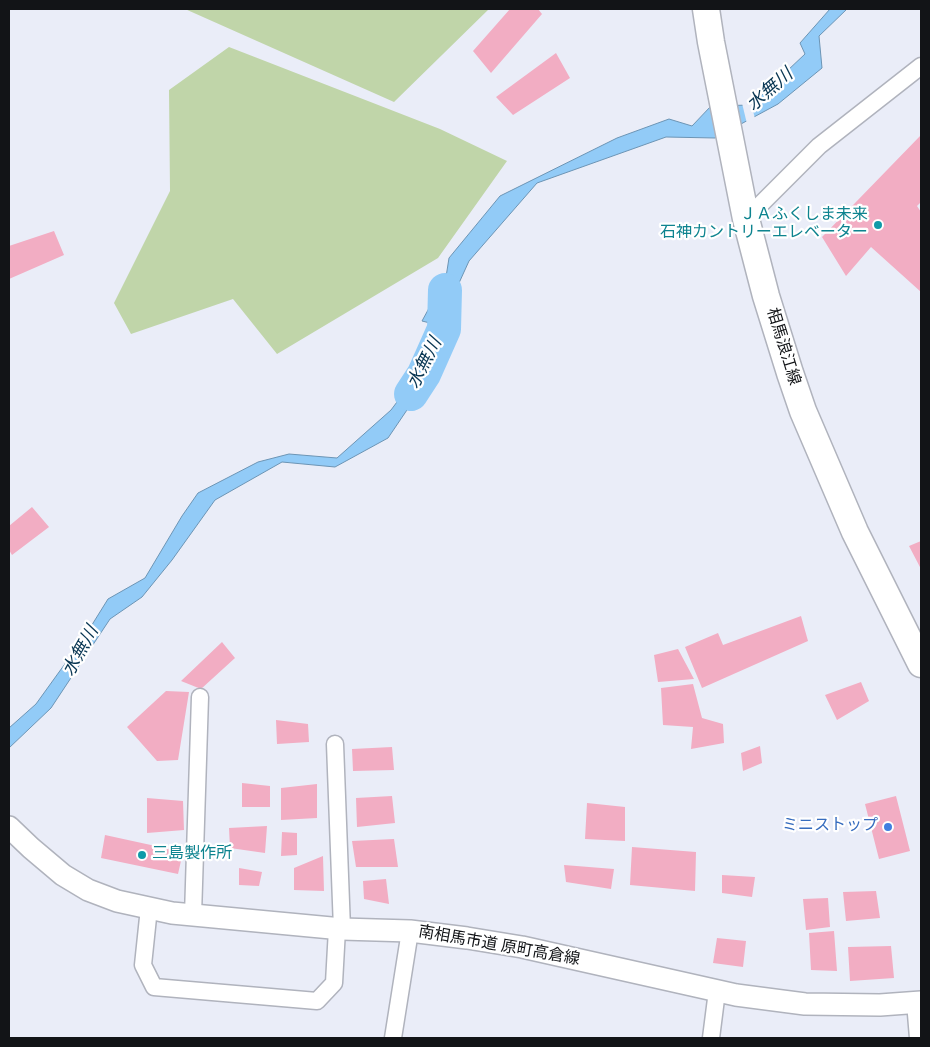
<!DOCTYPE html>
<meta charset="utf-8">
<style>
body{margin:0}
#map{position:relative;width:930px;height:1047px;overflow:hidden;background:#eaedf8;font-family:Overpass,sans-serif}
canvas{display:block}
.frame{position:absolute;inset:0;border:10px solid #121417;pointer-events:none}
</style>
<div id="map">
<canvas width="930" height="1047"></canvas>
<div class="frame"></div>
</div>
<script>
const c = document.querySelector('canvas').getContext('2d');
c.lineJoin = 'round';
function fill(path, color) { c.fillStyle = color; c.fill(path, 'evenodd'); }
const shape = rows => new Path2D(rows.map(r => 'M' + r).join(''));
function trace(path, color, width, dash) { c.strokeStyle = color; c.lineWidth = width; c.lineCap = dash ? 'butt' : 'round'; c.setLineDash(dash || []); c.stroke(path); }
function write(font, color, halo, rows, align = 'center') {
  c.font = font + ' Overpass,"Noto Sans JP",sans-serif'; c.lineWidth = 4.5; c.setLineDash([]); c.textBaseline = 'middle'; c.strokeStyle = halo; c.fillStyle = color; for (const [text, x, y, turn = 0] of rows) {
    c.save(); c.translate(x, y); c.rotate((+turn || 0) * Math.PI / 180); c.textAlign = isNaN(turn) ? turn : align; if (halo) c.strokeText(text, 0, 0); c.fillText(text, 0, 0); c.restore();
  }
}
const green = shape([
 [185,9,489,9,394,102],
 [229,47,440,129,507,161,438,258,277,354,233,299,131,334,114,303,170,191,169,90]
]);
const water = shape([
 [830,9,847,9,819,36,822,68,778,104,715,138,666,137,537,183,469,261,449,305,451,345,388,438,335,467,282,462,215,500,172,560,142,597,110,619,51,708,9,748,9,728,36,704,85,636,108,599,145,578,182,516,198,493,258,462,289,454,337,458,391,410,441,343,442,326,422,321,446,277,449,258,500,196,617,138,669,119,692,126,711,106,751,105,805,54,800,43,830,9]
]);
const pier = shape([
 [751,102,755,119,747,124,742,103]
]);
const river = shape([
 [411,394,424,374,444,329,445,290]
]);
const building = shape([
 [510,9,538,9,542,14,491,73,473,51],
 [556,53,570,78,513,115,496,97],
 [921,135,921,202,917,206,921,212,921,292,871,247,846,276,822,237],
 [54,231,64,255,9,279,9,246],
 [32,507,49,527,12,555,9,550,9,526],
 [921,541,921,569,909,546],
 [801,616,808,641,702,688,685,647,718,633,723,645],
 [222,642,235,658,201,689,181,681],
 [678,649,694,679,658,682,654,655],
 [861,682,869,701,837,720,825,695],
 [693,684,702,718,723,724,724,743,691,749,693,727,663,725,661,688],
 [166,691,189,692,178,760,157,761,127,727],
 [276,720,308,724,309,742,277,744],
 [760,746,762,763,743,771,741,753],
 [392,747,394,770,353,771,352,749],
 [242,783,270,786,270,807,242,807],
 [317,784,317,818,281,820,281,788],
 [392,796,395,823,357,827,356,798],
 [896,796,910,851,879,859,865,804],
 [147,798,183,801,184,830,147,833],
 [587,803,625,807,625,841,585,839],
 [267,826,265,853,230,848,229,828],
 [282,832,297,833,297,855,281,856],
 [105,835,183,852,178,874,101,858],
 [394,839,398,867,356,867,352,841],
 [632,847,696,852,695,891,630,885],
 [323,856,324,891,294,890,294,868],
 [564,865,614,869,611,889,566,882],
 [239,868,262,872,259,886,239,885],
 [722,875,755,877,752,897,722,893],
 [386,879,389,904,364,899,363,881],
 [876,891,880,918,846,921,843,892],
 [828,898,830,927,806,930,803,899],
 [834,931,837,971,811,970,809,933],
 [717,938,746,941,743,967,713,963],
 [891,946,894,978,850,981,848,947]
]);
const minor = shape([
 [746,219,819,146,921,66],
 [335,744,342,929],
 [149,908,143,965,154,987,317,1001,334,983,337,929],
 [193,915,200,697],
 [915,1002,918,1038],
 [393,1038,410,931],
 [711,1038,717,991]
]);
const tertiary = shape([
 [9,827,31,848,63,875,88,890,117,901,172,913,342,929,410,931,467,938,522,947,736,995,805,1004,880,1005,921,1002]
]);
const primary = shape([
 [706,9,711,42,746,219,766,296,790,373,803,411,855,532,921,664]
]);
const markers = [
 [878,225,5,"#0f9aa8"],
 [888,827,5,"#3f7fe0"],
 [142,855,5,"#0f9aa8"]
];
const cultureNames = [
 ["ＪＡふくしま未来",868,216],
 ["石神カントリーエレベーター",868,234],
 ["三島製作所",152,855,"left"]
];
const streetNames = [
 ["相馬浪江線",782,347,73],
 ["南相馬市道 原町高倉線",499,947,10]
];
const shopNames = [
 ["ミニストップ",878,827]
];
const waterNames = [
 ["水無川",771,91,-41],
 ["水無川",426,364,-63],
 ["水無川",82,652,-61]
];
fill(green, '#c0d5a9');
fill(water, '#92cbf7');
trace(water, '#6c94b4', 1);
fill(pier, '#eaedf8');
trace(river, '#92cbf7', 34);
fill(building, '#f2adc3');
trace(minor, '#b0b3bd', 19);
trace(tertiary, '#b0b3bd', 24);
trace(primary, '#b0b3bd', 29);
trace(minor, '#fff', 16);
trace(tertiary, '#fff', 21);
trace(primary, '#fff', 26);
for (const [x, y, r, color] of markers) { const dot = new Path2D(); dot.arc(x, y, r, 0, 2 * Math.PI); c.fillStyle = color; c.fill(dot); trace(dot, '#fff', 2); }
write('16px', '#0d838f', '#fff', cultureNames, 'right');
write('16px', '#121417', '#fff', streetNames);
write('16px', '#366cbe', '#fff', shopNames, 'right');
write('italic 18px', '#083653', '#fff', waterNames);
</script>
